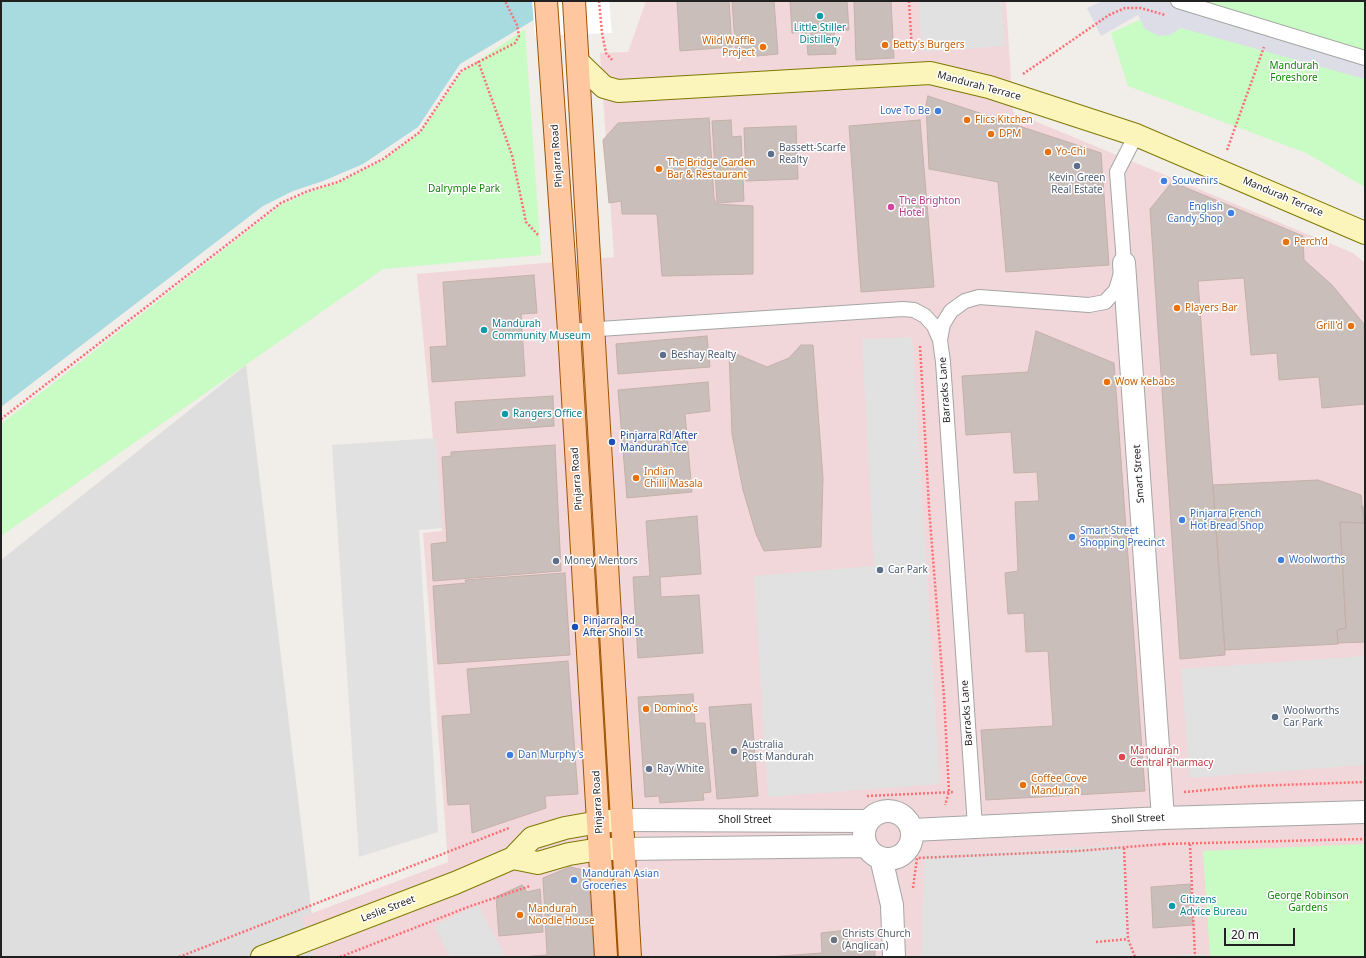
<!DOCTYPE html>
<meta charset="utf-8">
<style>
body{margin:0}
#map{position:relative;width:1366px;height:958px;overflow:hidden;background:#f1ede8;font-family:"Noto Sans",sans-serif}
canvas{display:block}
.frame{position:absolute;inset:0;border:2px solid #212121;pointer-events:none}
.scale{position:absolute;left:1224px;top:928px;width:71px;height:18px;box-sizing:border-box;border:2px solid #212121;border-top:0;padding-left:5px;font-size:12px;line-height:14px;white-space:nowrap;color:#212121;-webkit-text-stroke:3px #fff;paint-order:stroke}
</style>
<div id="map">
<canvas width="1366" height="958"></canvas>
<div class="frame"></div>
<div class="scale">20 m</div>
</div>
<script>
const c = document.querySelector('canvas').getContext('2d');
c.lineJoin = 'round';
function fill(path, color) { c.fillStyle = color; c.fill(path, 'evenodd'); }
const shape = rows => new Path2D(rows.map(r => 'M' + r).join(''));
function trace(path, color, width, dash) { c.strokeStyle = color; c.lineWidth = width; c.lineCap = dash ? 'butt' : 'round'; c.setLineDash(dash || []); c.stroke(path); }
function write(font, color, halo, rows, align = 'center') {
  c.font = font + ' "Noto Sans",sans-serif'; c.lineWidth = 3; c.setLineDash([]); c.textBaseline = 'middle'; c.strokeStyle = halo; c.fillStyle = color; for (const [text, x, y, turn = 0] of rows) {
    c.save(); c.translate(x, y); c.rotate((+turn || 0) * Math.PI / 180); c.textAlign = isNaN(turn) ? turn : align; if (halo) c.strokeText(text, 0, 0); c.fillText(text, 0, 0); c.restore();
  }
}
const residential = shape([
 [246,365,317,957,1,957,1,560]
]);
const commercial = shape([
 [646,1,1006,1,1013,112,1353,253,1365,263,1365,957,314,957,302,917,448,862,423,533,442,531,417,274,614,257,600,53,628,52]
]);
const park = shape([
 [1181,1,1364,1,1365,187,1306,153,1128,86,1111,33],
 [525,29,541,255,383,269,1,536,1,424,281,205,309,192,338,183,383,160,420,133,462,72],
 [1365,844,1365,957,1210,957,1203,851]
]);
const parking = shape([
 [919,1,1002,1,1005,46,922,52],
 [912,337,940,784,768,797,754,576,874,566,862,339],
 [436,438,442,528,419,530,438,832,359,857,332,445],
 [1365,656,1365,765,1190,778,1181,669],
 [1123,845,1132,957,921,957,925,856],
 [478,905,506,957,450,957,434,926],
 [1205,954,1205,957,1141,957]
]);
const plaza = shape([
 [1103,1,1196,1,1365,52,1365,79,1181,28,1170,35,1159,36,1145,29,1138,15,1101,36,1087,8]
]);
const water = shape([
 [1,1,612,1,547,12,460,64,418,127,363,164,323,181,293,191,263,206,1,407]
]);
const pier = shape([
 [532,1,609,1,612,33,535,36]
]);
const building = shape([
 [677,1,729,1,732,47,680,51,677,1],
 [732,1,774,1,778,54,736,58,732,1],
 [790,1,847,1,849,30,834,31,836,54,808,55,806,32,792,33,790,1],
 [852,1,891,1,894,58,856,60,854,2,852,1],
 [928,96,1101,153,1109,265,1006,272,998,182,929,169,926,105,928,96],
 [709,118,714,198,716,204,753,206,753,274,662,276,657,214,622,214,621,201,609,203,603,140,618,123,709,118],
 [731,120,732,137,741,136,744,201,717,203,712,121,731,120],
 [920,120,934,287,861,292,849,126,920,120],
 [796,126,798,179,746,181,744,128,796,126],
 [1172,182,1303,236,1304,260,1332,285,1364,324,1365,342,1365,404,1322,408,1319,377,1279,380,1277,353,1251,355,1244,278,1198,281,1225,655,1180,659,1150,209,1172,182],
 [534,275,537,313,521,314,525,376,432,382,430,347,447,346,443,282,534,275],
 [1036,331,1114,363,1145,791,986,800,981,730,1053,726,1048,651,1026,652,1024,613,1008,614,1005,573,1018,571,1015,502,1039,501,1037,472,1014,473,1011,432,966,435,962,376,1028,372,1036,331],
 [707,336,710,367,618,374,616,344,707,336],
 [801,345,813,345,823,478,821,547,764,551,756,534,743,490,732,434,729,351,767,367,789,358,801,345],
 [708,382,710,411,685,414,692,492,627,498,618,390,708,382],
 [553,396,554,426,457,433,455,402,553,396],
 [555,445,561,571,433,581,431,544,447,542,442,457,451,456,451,452,555,445],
 [1318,480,1361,495,1364,523,1340,522,1346,628,1337,630,1338,644,1225,650,1213,485,1318,480],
 [1362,506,1365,508,1365,642,1338,643,1337,630,1346,628,1340,522,1364,523,1362,506],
 [697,516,701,574,660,577,661,597,699,595,703,653,638,658,633,577,650,576,646,521,697,516],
 [565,573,570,655,438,664,433,586,466,583,465,580,565,573],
 [568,661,578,794,545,796,546,808,472,833,470,804,448,805,442,716,471,714,467,669,568,661],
 [693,694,695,723,705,723,711,792,703,793,704,800,660,803,659,796,645,797,638,697,693,694],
 [751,704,758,796,717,799,709,707,751,704],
 [570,867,588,871,594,957,520,957,547,955,543,878,570,867],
 [1190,884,1193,925,1153,928,1151,887,1190,884],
 [522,885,527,892,540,889,543,932,499,936,496,897,522,885],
 [847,930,848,949,875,947,875,957,769,957,822,953,821,933,847,930]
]);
const path = shape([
 [599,1,602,33,606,53,612,60],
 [909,1,912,51],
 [478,61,512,155,526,222,538,235],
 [1023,74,1109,15,1125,8,1141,8,1165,15],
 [1227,150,1264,47],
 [920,346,929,508,944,697,949,792,945,805],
 [1,419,281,203,308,191,338,182,383,159,420,132,461,71,515,43,519,36,517,25,505,1],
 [1184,792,1253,786,1365,782],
 [867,796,954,792],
 [1164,844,1365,839],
 [1190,844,1195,957],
 [1124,848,1128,939,1135,957],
 [913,888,917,858,1077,851,1165,844],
 [1096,942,1128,939],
 [179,957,509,828],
 [340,957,468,907,530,886]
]);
const lane = shape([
 [1178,1,1365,58],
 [569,331,903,309,914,310,925,316,934,326,940,340,943,362,975,826],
 [940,340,943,324,951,311,965,301,979,297,1089,305,1105,302,1116,290,1124,263,1117,172,1136,135]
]);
const street = shape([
 [1124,263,1163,818],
 '864 835a24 24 0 1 1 48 0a24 24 0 1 1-48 0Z',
 [622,820,868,821],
 [912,830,1163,818,1365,812],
 [623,849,866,846],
 [881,858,892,905,894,957]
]);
const secondary = shape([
 [578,62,604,87,618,91,930,73,989,87,1136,135,1365,233],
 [513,858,538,863,569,854,600,849,623,849],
 [262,957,455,883,513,858,532,838,565,828,599,822,622,820]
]);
const primary = shape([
 [546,1,569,331,606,957],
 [574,1,630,957]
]);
const markers = [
 [820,16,4,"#0f9aa8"],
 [885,45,4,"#e8710a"],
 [763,47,4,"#e8710a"],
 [938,111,4,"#3f7fe0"],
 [967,120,4,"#e8710a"],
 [991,134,4,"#e8710a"],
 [1048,152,4,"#e8710a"],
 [771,154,4,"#5c6f8a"],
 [1077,166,4,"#5c6f8a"],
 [659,169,4,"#e8710a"],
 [1164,181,4,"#3f7fe0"],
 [891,207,4,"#d1479c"],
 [1231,213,4,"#3f7fe0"],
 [1286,242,4,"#e8710a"],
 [1177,308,4,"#e8710a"],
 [1351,326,4,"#e8710a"],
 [484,330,4,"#0f9aa8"],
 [663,355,4,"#5c6f8a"],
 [1107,382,4,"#e8710a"],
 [505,414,4,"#0f9aa8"],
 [612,442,4,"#1a4fb4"],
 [636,478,4,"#e8710a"],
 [1182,520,4,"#3f7fe0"],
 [1072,537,4,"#3f7fe0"],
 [1281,560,4,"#3f7fe0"],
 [556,561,4,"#5c6f8a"],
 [880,570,4,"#5c6f8a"],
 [575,627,4,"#1a4fb4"],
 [646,709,4,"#e8710a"],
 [1275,717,4,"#5c6f8a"],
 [734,751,4,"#5c6f8a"],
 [510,755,4,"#3f7fe0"],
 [1122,757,4,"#e0444e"],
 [649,769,4,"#5c6f8a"],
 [1023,785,4,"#e8710a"],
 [574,880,4,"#3f7fe0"],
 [1172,906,4,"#0f9aa8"],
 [520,915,4,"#e8710a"],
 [834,940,4,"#6b7280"]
];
const cultureNames = [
 ["Little Stiller",820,28,"center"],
 ["Distillery",820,40,"center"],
 ["Mandurah",492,324],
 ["Community Museum",492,336],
 ["Rangers Office",513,414],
 ["Citizens",1180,900],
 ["Advice Bureau",1180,912]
];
const foodNames = [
 ["Wild Waffle",755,41,"right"],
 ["Project",755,53,"right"],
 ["Betty's Burgers",893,45],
 ["Flics Kitchen",975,120],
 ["DPM",999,134],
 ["Yo-Chi",1056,152],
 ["The Bridge Garden",667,163],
 ["Bar & Restaurant",667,175],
 ["Perch’d",1294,242],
 ["Players Bar",1185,308],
 ["Grill'd",1343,326,"right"],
 ["Wow Kebabs",1115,382],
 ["Indian",644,472],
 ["Chilli Masala",644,484],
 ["Domino's",654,709],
 ["Coffee Cove",1031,779],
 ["Mandurah",1031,791],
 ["Mandurah",528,909],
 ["Noodle House",528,921]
];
const parkNames = [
 ["Mandurah",1294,66],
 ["Foreshore",1294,78],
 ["Dalrymple Park",464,189],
 ["George Robinson",1308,896],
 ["Gardens",1308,908]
];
const streetNames = [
 ["Mandurah Terrace",979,86,15],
 ["Pinjarra Road",557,156,-94],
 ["Mandurah Terrace",1283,197,23],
 ["Barracks Lane",945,390,-94],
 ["Smart Street",1139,474,-94],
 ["Pinjarra Road",577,479,-94],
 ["Barracks Lane",967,713,-94],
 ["Pinjarra Road",598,802,-93],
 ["Sholl Street",1138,819,-3],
 ["Sholl Street",745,820],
 ["Leslie Street",388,909,-21]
];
const shopNames = [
 ["Love To Be",930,111,"right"],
 ["Souvenirs",1172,181],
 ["English",1223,207,"right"],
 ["Candy Shop",1223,219,"right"],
 ["Pinjarra French",1190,514],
 ["Hot Bread Shop",1190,526],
 ["Smart Street",1080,531],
 ["Shopping Precinct",1080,543],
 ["Woolworths",1289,560],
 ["Dan Murphy's",518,755],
 ["Mandurah Asian",582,874],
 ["Groceries",582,886]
];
const serviceNames = [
 ["Bassett-Scarfe",779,148],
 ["Realty",779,160],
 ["Kevin Green",1077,178,"center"],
 ["Real Estate",1077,190,"center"],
 ["Beshay Realty",671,355],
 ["Money Mentors",564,561],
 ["Car Park",888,570],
 ["Woolworths",1283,711],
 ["Car Park",1283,723],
 ["Australia",742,745],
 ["Post Mandurah",742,757],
 ["Ray White",657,769]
];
const hotelNames = [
 ["The Brighton",899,201],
 ["Hotel",899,213]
];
const transitNames = [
 ["Pinjarra Rd After",620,436],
 ["Mandurah Tce",620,448],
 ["Pinjarra Rd",583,621],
 ["After Sholl St",583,633]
];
const healthNames = [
 ["Mandurah",1130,751],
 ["Central Pharmacy",1130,763]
];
const worshipNames = [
 ["Christs Church",842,934],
 ["(Anglican)",842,946]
];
fill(residential, '#dfdede');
fill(commercial, '#f2d7da');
fill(park, '#c9fbc5');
fill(parking, '#e1e1e1');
fill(plaza, '#dcdde7');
fill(water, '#a7dbe0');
fill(pier, '#fff');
fill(building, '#cabeba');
trace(building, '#c4b1a9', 1);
trace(lane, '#a5a5a5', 16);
trace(street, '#a5a5a5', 24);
trace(secondary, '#7e7802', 24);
trace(primary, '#9e5200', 24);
trace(path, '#fd6d74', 2.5, [2, 2]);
trace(lane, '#fff', 14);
trace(street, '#fff', 22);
trace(secondary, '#fbf5bc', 22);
trace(primary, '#fec7a0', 22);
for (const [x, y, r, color] of markers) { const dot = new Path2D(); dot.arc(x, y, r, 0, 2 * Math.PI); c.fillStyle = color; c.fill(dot); trace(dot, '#fff', 1.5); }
write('10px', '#0d838f', '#fff', cultureNames, 'left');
write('10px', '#c56008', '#fff', foodNames, 'left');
write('10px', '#128509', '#fff', parkNames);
write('10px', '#212121', '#fff', streetNames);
write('10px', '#366cbe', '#fff', shopNames, 'left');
write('10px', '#4e5e75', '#fff', serviceNames, 'left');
write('10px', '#b23c85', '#fff', hotelNames, 'left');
write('10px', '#164399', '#fff', transitNames, 'left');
write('10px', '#be3a42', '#fff', healthNames, 'left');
write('10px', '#5b616d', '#fff', worshipNames, 'left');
</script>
